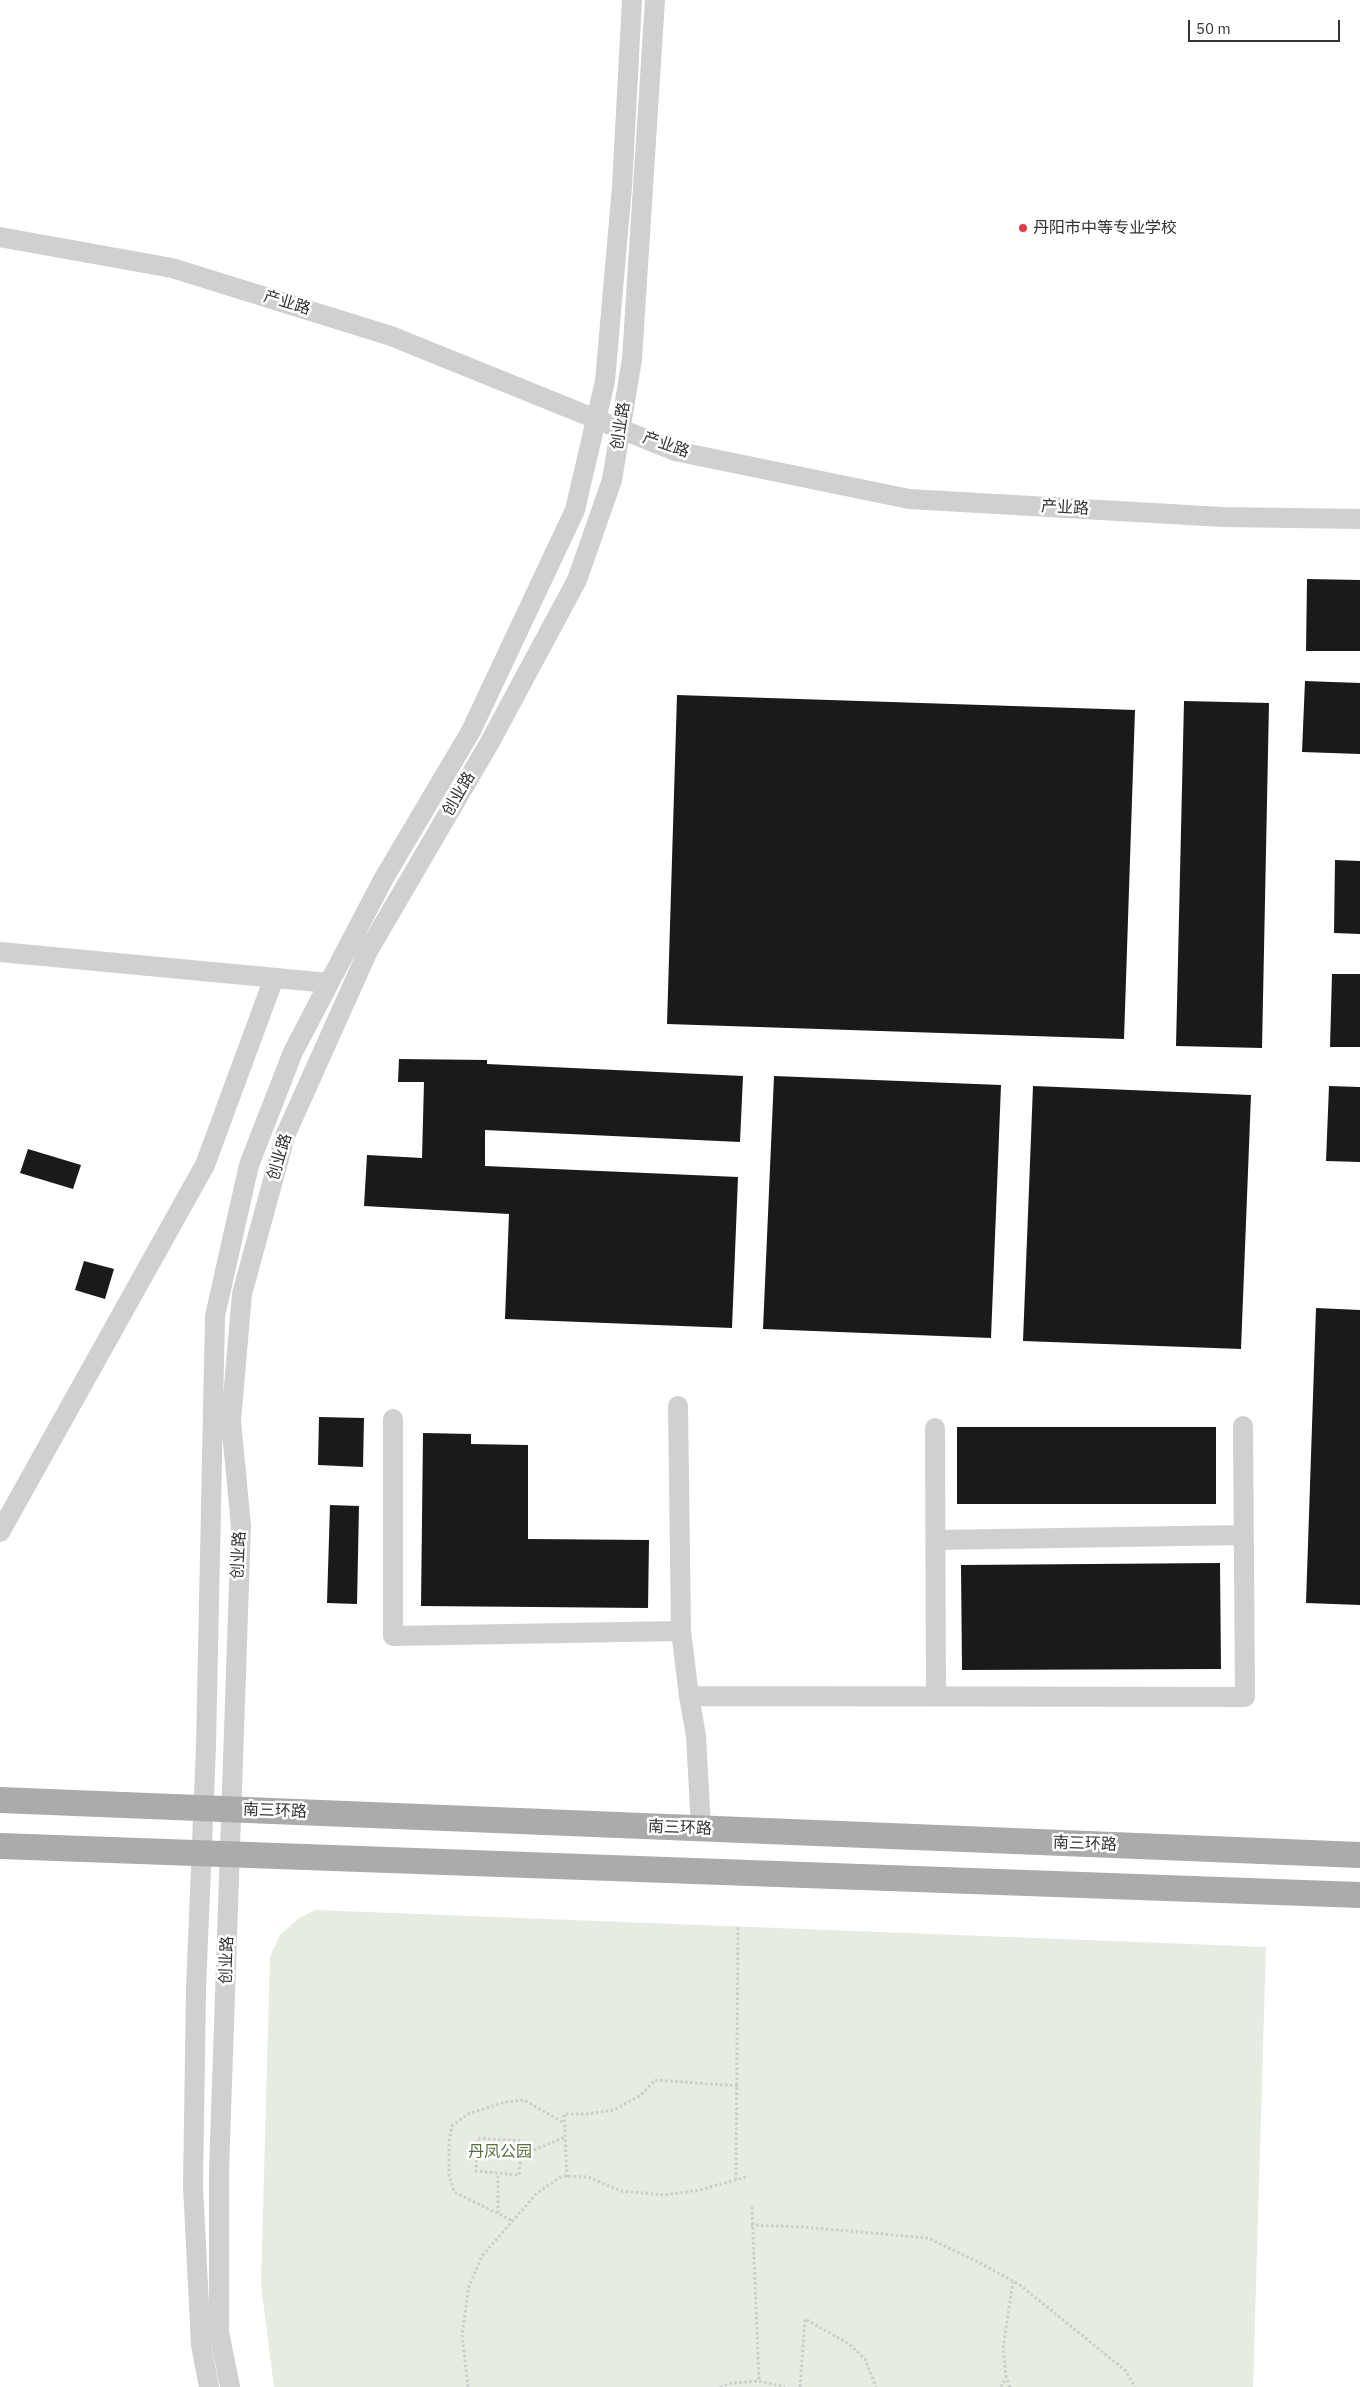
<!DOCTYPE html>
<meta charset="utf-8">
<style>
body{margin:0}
#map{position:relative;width:1360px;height:2387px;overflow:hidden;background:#fff;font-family:"IBM Plex Sans",sans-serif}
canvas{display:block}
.scale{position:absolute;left:1188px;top:20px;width:152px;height:22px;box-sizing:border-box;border:2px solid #333;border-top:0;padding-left:6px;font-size:15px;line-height:18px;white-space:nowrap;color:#333;-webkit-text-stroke:4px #fff;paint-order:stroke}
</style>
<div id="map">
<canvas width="1360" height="2387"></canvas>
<div class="scale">50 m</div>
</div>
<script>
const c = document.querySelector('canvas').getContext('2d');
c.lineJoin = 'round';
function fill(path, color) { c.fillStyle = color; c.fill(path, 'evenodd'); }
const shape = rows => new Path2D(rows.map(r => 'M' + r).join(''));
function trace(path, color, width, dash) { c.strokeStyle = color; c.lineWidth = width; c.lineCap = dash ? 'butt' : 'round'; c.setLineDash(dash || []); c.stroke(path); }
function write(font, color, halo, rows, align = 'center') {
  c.font = font + ' "IBM Plex Sans","Noto Sans SC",sans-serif'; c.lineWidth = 5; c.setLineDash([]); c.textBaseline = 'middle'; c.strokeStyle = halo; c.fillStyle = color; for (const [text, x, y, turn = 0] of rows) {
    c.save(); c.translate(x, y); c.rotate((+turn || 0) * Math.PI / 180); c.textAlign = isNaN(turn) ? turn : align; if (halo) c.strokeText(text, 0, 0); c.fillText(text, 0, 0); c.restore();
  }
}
const green = shape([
 [315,1910,1266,1947,1253,2387,274,2387,261,2285,270,1957,280,1935,298,1919]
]);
const building = shape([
 [1307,579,1360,580,1360,651,1306,651],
 [1305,681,1360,683,1360,754,1302,752],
 [677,695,1135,710,1124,1039,667,1024],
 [1184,701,1269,703,1262,1048,1176,1046],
 [1335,860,1360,861,1360,934,1334,933],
 [1332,974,1360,974,1360,1047,1330,1047],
 [399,1059,487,1060,487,1064,743,1076,740,1142,485,1130,485,1166,738,1177,732,1328,505,1319,509,1214,364,1206,367,1155,422,1158,424,1082,398,1082],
 [774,1076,1001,1085,991,1338,763,1329],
 [1033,1086,1251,1095,1241,1349,1023,1341],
 [1329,1086,1360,1087,1360,1162,1326,1161],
 [28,1149,81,1165,73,1189,20,1173],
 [84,1261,114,1269,105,1299,75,1290],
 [1316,1308,1360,1310,1360,1605,1306,1603],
 [319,1417,364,1418,363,1467,318,1465],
 [957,1427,1216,1427,1216,1504,957,1504],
 [423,1433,471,1434,471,1444,528,1445,528,1539,649,1540,648,1608,421,1606],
 [330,1505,359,1506,357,1604,327,1603],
 [1220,1563,1221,1669,962,1670,961,1565]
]);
const path = shape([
 [478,2138,522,2141,519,2175,476,2171,478,2138],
 [520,2156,565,2137],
 [567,2177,564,2114,587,2114,614,2110,641,2095,655,2080,738,2086],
 [736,2180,738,1926],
 [752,2207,759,2381],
 [498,2213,498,2173],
 [511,2220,454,2192,449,2175,449,2142,452,2126,468,2114,505,2102,524,2100,564,2123],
 [751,2225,803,2227,928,2238,978,2262,1020,2285,1126,2371,1135,2387],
 [468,2387,462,2335,469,2286,482,2256,537,2193,562,2176,588,2177,621,2191,664,2195,700,2190,746,2177],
 [720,2387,732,2383,759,2381,785,2387],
 [800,2387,805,2319,849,2344,865,2359,876,2387],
 [1001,2387,1006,2377],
 [1010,2387,1006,2376,1003,2348,1013,2282]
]);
const minor = shape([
 [0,237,172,268,391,336,675,451,909,499,1223,517,1360,519],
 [0,952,329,983],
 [678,1406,681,1631,689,1696,696,1736,701,1828],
 [393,1419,393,1636,681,1631],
 [935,1428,936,1697],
 [0,1532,205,1165,274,978],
 [936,1540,1244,1535],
 [689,1696,1245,1697,1243,1426],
 [209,2387,201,2345,193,2186,196,1989,206,1746,215,1316,249,1165,293,1052,384,878,471,731,575,510,605,381,622,187,632,0],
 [230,2387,219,2332,219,2171,241,1526,231,1421,242,1294,285,1136,368,951,490,742,577,580,612,480,632,359,655,0]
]);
const major = shape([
 [0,1800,1360,1855],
 [0,1846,1360,1895]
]);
const markers = [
 [1023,228,5,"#e63946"]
];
const poiNames = [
 ["丹阳市中等专业学校",1033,228]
];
const streetNames = [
 ["产业路",287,303,17],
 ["创业路",621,426,-81],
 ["产业路",666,445,19],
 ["产业路",1065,508,3],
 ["创业路",459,794,-60],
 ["创业路",280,1157,-73],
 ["创业路",239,1555,-87],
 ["南三环路",275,1811,2],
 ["南三环路",680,1828,2],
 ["南三环路",1085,1844,2],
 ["创业路",227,1960,-88]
];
const parkNames = [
 ["丹凤公园",500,2152]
];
fill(green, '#e6ecdf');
fill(building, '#1a1a1a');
trace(path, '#cdcdcd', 3, [2.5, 2.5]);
trace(minor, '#d0d0d0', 20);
trace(major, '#ababab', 26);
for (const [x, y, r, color] of markers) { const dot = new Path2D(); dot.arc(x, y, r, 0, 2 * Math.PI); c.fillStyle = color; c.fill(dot); trace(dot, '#fff', 2); }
write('16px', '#333', '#fff', poiNames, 'left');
write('16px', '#333', '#fff', streetNames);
write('16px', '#56703f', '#fff', parkNames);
</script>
